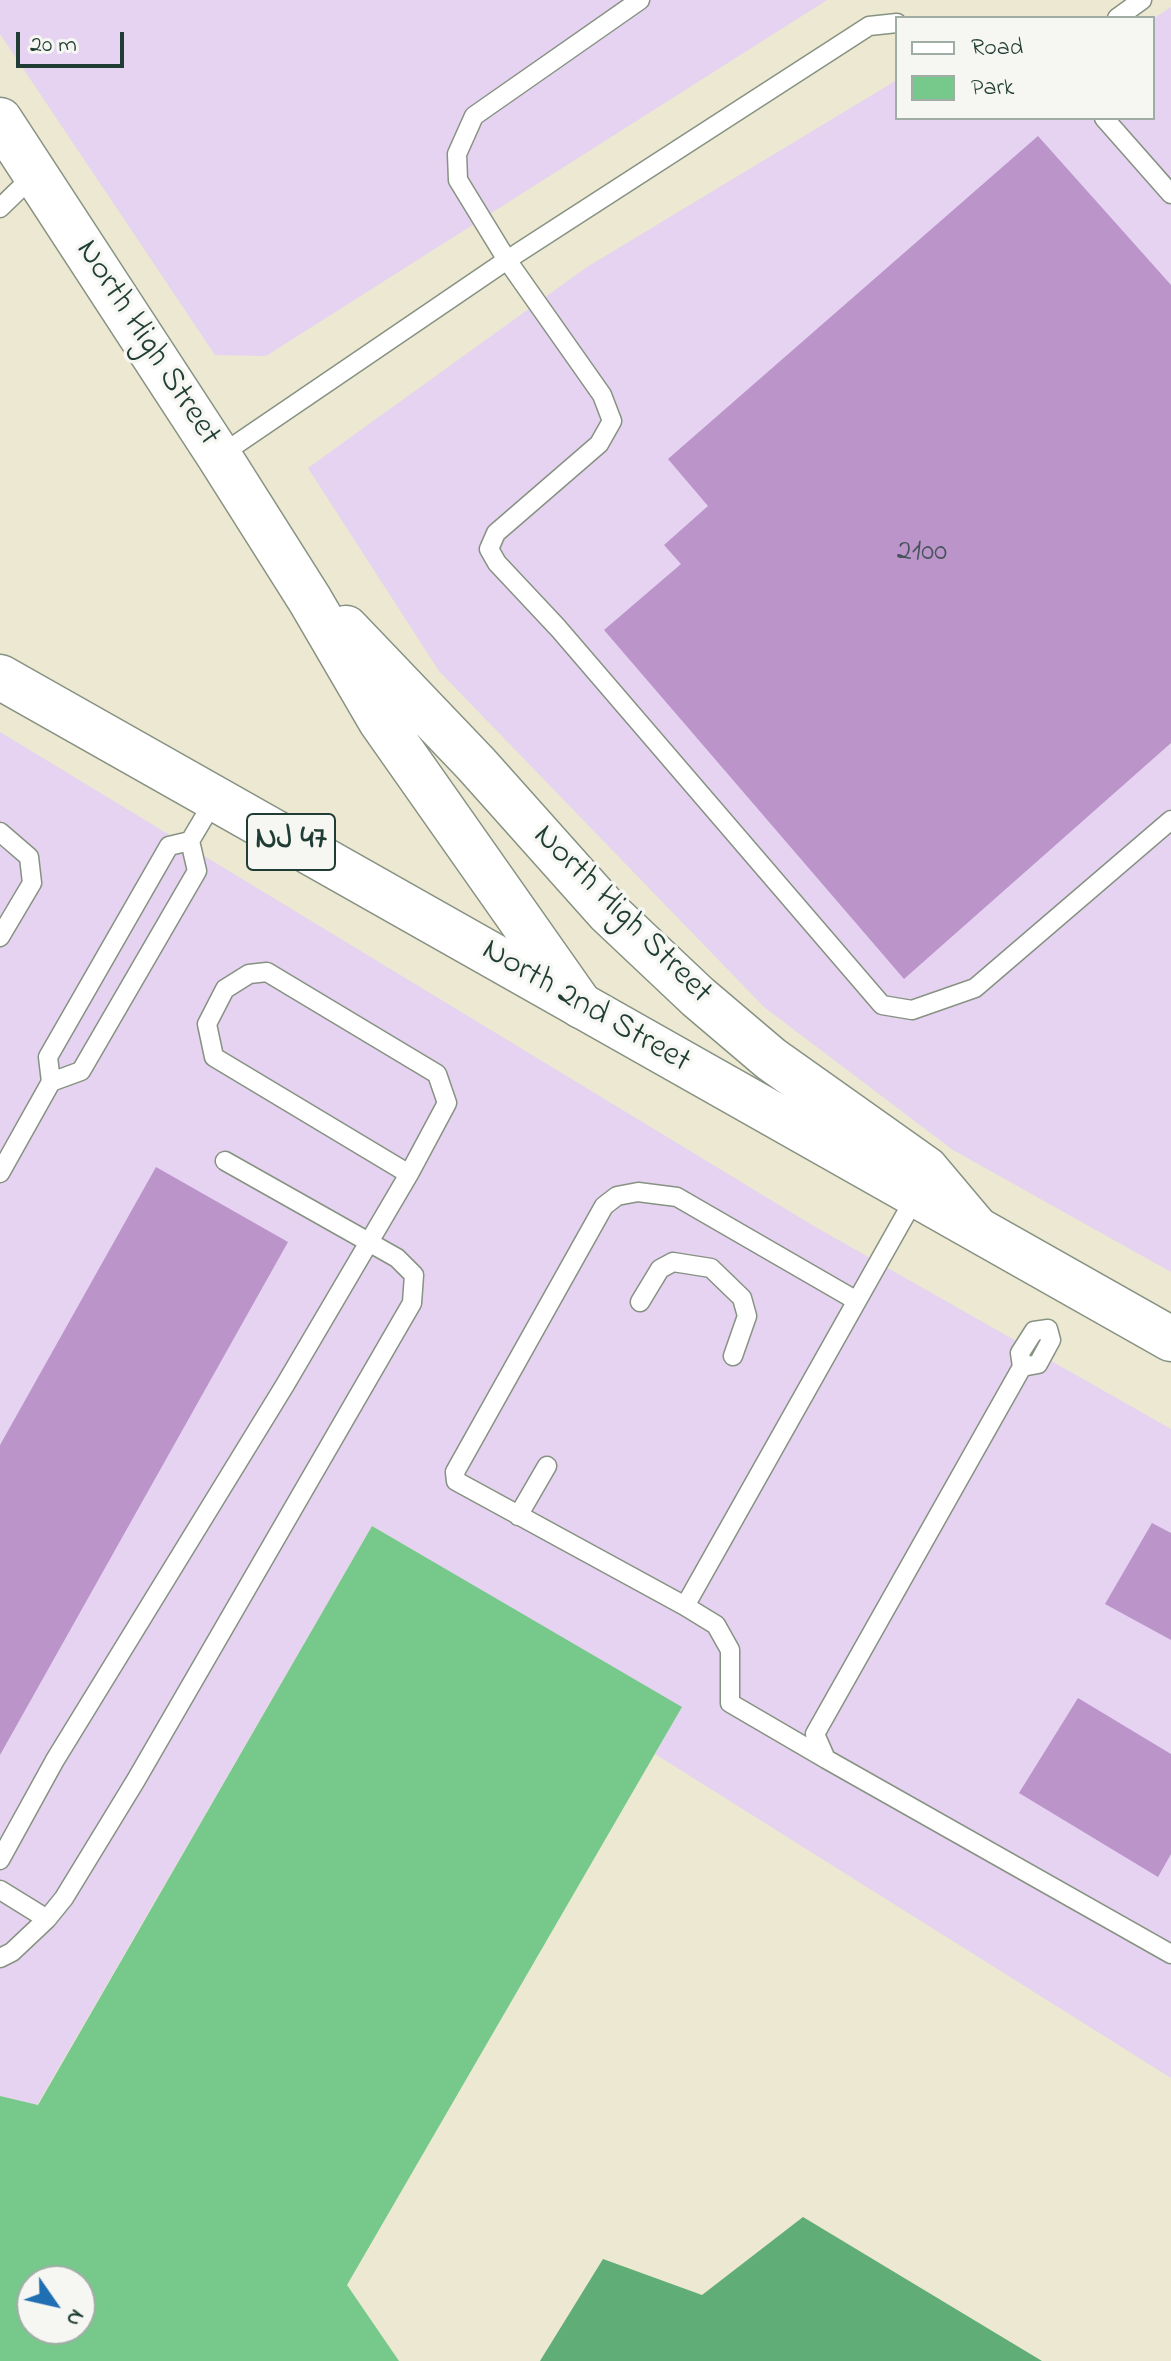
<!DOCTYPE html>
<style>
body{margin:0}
#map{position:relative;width:1171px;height:2361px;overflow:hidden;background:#ece8d1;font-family:"Indie Flower",sans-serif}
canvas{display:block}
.legend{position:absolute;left:895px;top:16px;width:260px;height:104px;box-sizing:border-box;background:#f6f6f2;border:2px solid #a0aca6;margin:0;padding:10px 14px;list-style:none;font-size:24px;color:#1f3d34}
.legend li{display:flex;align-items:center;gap:16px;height:40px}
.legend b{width:40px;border:2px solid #a0aca6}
.north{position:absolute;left:16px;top:2265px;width:80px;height:80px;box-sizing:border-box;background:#f6f6f2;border:2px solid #a0aca6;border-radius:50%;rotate:124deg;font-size:22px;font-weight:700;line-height:32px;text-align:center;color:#1f3d34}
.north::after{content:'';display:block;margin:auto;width:28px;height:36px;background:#1f6fb2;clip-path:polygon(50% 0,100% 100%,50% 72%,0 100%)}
.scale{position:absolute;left:16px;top:32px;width:108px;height:36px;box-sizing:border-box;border:4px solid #1f3d34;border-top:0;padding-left:10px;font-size:24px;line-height:28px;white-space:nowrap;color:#1f3d34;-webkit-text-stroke:6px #f6f6f2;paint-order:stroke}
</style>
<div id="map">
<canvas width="1171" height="2361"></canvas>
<ul class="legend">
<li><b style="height:10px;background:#fff"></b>Road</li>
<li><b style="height:22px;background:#76c98b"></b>Park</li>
</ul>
<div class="north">N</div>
<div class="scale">20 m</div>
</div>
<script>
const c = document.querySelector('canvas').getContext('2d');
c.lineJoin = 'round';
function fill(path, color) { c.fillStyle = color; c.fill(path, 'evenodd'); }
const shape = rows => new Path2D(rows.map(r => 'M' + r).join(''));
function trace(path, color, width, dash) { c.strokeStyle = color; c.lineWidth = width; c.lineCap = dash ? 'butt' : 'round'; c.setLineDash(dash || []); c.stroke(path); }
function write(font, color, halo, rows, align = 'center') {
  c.font = font + ' "Indie Flower",sans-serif'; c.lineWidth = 7; c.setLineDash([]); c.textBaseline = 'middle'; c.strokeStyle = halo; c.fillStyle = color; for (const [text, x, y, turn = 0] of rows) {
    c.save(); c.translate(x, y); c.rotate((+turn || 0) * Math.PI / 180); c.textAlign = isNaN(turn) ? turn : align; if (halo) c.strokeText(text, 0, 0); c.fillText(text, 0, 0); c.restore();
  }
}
const built = shape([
 [0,0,827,0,266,356,215,355,0,34],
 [1171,7,1171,1272,953,1150,764,1007,439,671,308,468,587,267,897,80,897,118,1153,118,1153,19],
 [0,732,812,1225,1171,1429,1171,2078,655,1754,681,1708,372,1526,37,2105,0,2096]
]);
const green = shape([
 [372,1526,682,1707,347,2285,399,2361,0,2361,0,2096,38,2105],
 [32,2281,80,2281,80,2329,32,2329]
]);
const forest = shape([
 [803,2217,1042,2361,540,2361,603,2259,702,2295]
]);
const building = shape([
 [1038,136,1171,285,1171,743,904,979,604,630,681,564,664,545,708,506,668,459],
 [156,1167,288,1242,0,1755,0,1445],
 [1152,1523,1171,1533,1171,1640,1105,1604],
 [1078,1698,1171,1754,1171,1854,1158,1877,1019,1793]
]);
const service = shape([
 [640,0,474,116,457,154,458,180,507,260,602,395,612,421,599,444,496,533,489,549,497,563,558,628,882,1005,912,1010,975,988,1171,820],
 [1117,18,1142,0],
 [1104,118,1171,194],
 [0,208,35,174],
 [219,456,507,260,869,26,897,23],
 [0,832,29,857,32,883,0,937],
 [190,841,169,846,48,1057,51,1082,81,1071,197,871,190,841,215,799],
 [0,1173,51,1082],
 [640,1302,660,1269,673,1262,711,1268,742,1298,747,1316,733,1356],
 [1022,1367,1038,1364,1051,1340,1048,1329,1034,1331,1020,1353,1022,1367,815,1734,826,1759,1171,1954],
 [518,1516,547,1466],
 [685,1606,456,1481,455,1472,604,1206,617,1196,638,1192,677,1197,857,1301],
 [826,1759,730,1703,730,1650,716,1625,685,1606,916,1196],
 [0,1860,55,1760,285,1385,409,1174,447,1103,437,1074,267,972,249,974,225,989,207,1024,214,1057,409,1174],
 [0,1890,47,1919,64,1898,136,1780,412,1303,414,1275,397,1258,225,1161],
 [0,1958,12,1952,47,1919]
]);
const tertiary = shape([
 [0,120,219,456,310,600,380,720,581,1006],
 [346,628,476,764,609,913,698,997,771,1059,926,1169,974,1226]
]);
const primary = shape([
 [0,677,1171,1339]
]);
const numberNames = [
 ["2100",922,554]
];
const shields = [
 [291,842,88]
];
const shieldNames = [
 ["NJ 47",291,842]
];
const streetNames = [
 ["North High Street",146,344,57],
 ["North High Street",621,916,45],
 ["North 2nd Street",585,1008,30]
];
fill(built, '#e5d3f1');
fill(green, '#76c98b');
fill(forest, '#60ad77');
fill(building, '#bb94ca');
trace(service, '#869282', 21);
trace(tertiary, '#869282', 47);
trace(primary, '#869282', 47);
trace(service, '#fff', 18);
trace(tertiary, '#fff', 44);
trace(primary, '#fff', 44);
write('30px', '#46535a', null, numberNames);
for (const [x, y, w] of shields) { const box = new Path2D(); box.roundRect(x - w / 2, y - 28, w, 56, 6); c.fillStyle = '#f6f6f2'; c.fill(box); trace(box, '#1f3d34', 2); }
write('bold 32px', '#1f3d34', null, shieldNames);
write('34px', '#1f3d34', '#f6f6f2', streetNames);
</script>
